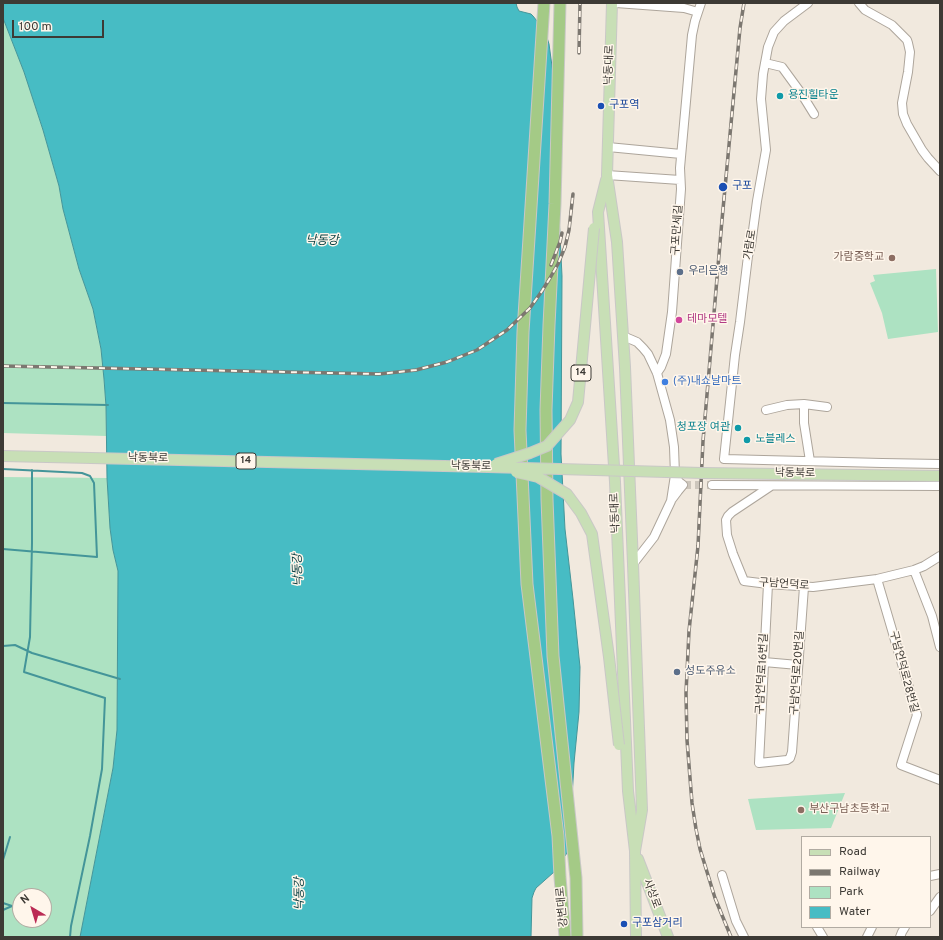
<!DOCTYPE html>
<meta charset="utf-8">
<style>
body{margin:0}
#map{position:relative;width:943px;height:940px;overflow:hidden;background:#f1e9de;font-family:Overpass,sans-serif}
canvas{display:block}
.frame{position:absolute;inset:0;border:4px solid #3d3a35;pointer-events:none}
.legend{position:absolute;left:801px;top:836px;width:130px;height:92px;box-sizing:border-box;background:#fff6eb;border:1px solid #b1aba2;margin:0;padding:5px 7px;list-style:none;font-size:12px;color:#3d3a35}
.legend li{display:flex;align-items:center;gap:8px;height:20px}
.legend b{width:20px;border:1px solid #b1aba2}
.north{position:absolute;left:12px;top:888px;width:40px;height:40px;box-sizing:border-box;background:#fff6eb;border:1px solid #b1aba2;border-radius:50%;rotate:322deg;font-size:11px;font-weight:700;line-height:16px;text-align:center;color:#3d3a35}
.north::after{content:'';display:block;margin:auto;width:14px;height:18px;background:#bb2b54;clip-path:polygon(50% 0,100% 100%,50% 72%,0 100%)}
.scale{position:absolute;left:12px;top:20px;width:92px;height:18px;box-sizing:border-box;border:2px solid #3d3a35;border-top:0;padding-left:5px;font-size:12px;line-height:14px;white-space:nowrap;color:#3d3a35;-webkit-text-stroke:3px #fff6eb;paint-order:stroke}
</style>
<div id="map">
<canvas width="943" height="940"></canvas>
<div class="frame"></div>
<ul class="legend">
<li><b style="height:5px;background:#c8dfb6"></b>Road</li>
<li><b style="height:5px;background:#7c7770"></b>Railway</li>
<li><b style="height:11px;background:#ade2c2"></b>Park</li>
<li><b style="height:11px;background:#47bcc4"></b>Water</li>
</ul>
<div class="north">N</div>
<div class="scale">100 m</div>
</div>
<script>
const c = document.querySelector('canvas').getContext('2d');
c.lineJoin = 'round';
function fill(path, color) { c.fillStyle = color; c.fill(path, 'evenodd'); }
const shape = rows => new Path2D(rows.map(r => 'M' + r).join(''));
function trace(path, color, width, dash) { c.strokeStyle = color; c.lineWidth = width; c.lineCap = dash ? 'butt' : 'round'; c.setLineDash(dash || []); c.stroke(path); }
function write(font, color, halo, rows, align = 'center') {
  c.font = font + ' Overpass,"Noto Sans KR",sans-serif'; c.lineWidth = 3; c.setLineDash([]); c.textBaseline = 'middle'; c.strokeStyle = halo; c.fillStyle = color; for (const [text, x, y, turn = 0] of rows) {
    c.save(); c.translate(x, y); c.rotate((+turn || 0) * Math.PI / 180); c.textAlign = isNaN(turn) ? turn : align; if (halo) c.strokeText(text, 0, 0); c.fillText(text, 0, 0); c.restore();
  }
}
const green = shape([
 [3,18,24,72,43,130,59,186,63,209,79,269,93,309,101,349,104,379,106,406,106,436,3,433],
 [936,269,938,332,888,339,882,313,870,283,875,281,873,275],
 [3,477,107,478,110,528,113,550,118,571,117,730,113,768,80,937,3,937],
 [20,896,44,896,44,920,20,920],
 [845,793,831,828,756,830,748,799]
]);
const water = shape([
 [3,3,516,3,517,7,519,11,531,14,533,16,545,31,549,44,554,81,558,195,562,276,561,454,565,529,573,599,580,667,579,712,574,763,569,850,554,872,536,888,534,892,532,898,531,937,80,937,113,768,117,730,118,571,113,550,110,528,107,478,106,406,104,379,101,349,93,309,79,269,63,209,59,186,43,130,24,72,3,18,3,3]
]);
const stream = shape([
 [3,403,108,405],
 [3,469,82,473,90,476,94,483,97,557,3,549],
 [32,470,32,543,30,637,24,672,105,698,102,769,90,836,71,926,70,937],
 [3,646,15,645,32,653,120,679],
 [3,860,10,837],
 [3,903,12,906],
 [3,910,12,906,20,906]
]);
const minorTunnel = shape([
 [683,485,712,485]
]);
const minor = shape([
 [616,3,684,8,698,12],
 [808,3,784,21,774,32,768,47,763,74,761,99,766,150,757,201,751,245,748,256,740,322,735,355,724,459,882,463,940,464],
 [859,3,865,10,892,25,907,40,908,43,910,52,908,72,902,103,903,114,907,124,922,150,928,158,940,171],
 [765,63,782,67,801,93,814,114],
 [608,147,681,154],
 [607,175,680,180],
 [623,336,637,342,643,348,648,354,657,373,670,420,674,447,675,475,671,501,654,537,633,564],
 [657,373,661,367,666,354,672,312,681,189,680,168,692,35,695,21,701,3],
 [766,410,787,405,804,404],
 [810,461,804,423,804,404,827,407],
 [712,485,940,486],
 [771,486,732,512,728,516,726,520,727,535,733,554,744,581,768,584,813,587,877,579,914,570,924,566,940,556],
 [672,499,678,491,683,485,679,482,675,475],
 [914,570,932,616,940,647],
 [877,579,917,715,901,765,940,780],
 [768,584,759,763,787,760,790,758,792,752,804,587],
 [764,662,798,665],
 [722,875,736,921,744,937],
 [930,876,940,874],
 [930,911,940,897],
 [817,927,823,937],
 [867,937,872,927],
 [900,937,902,932,905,927]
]);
const major = shape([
 [612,3,607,175,617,242,625,367,633,564,642,810,635,851],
 [606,180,598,212,615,482,628,791,635,851,636,937],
 [3,456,488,467],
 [638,859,668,937]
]);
const highway = shape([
 [544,3,523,332,520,430,527,584,558,836,560,877,565,937],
 [560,3,555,204,549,325,546,410,547,499,553,656,576,878,577,937]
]);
const rail = shape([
 [579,53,580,3],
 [551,265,560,242,562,233],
 [3,366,379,374,398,372,416,370,447,362,477,350,507,330,530,308,542,291,550,278,558,264,565,247,569,230,573,194],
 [731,937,715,898,700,849,696,829,692,803,687,740,686,693,689,631,698,546,703,441,722,220,740,28,744,3]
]);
const majorBridge = shape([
 [496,464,530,453,547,446,570,420,578,402,594,228],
 [488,467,702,473,940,476],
 [516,472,538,477,567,494,581,513,592,534,609,657,619,745]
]);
const markers = [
 [780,96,4,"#0f9aa8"],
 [601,106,4,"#1a4fb4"],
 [723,187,5,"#1a4fb4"],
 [892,258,4,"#8d6e63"],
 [680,272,4,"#5c6f8a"],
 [679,320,4,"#d1479c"],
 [665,382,4,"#3f7fe0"],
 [738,428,4,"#0f9aa8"],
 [747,440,4,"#0f9aa8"],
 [677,672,4,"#5c6f8a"],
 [801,810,4,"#8d6e63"],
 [624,924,4,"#1a4fb4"]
];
const shields = [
 [581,373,20],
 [246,461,20]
];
const shieldNames = [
 ["14",581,373],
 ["14",246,461]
];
const streetNames = [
 ["낙동대로",610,65,-88],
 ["구포만세길",678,230,-86],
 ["가람로",751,245,-81],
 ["낙동북로",148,459,1],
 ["낙동북로",471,467,1],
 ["낙동북로",795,474,1],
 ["낙동대로",616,513,-92],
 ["구남언덕로",784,585,4],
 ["구남언덕로28번길",903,672,75],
 ["구남언덕로20번길",798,673,-86],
 ["구남언덕로16번길",763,674,-87],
 ["사상로",651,894,69],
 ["강변대로",563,907,-95]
];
const cultureNames = [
 ["용진힐타운",788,96],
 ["청포장 여관",730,428,"right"],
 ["노블레스",755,440]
];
const transitNames = [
 ["구포역",609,106],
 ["구포",732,187],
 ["구포삼거리",632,924]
];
const educationNames = [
 ["가람중학교",884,258],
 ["부산구남초등학교",809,810,"left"]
];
const serviceNames = [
 ["우리은행",688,272],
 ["성도주유소",685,672]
];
const hotelNames = [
 ["테마모텔",687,320]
];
const shopNames = [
 ["(주)내쇼날마트",673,382]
];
const waterNames = [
 ["낙동강",322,242],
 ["낙동강",299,570,-92],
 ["낙동강",301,894,-90]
];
fill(green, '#ade2c2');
fill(water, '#47bcc4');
trace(water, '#449599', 1);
trace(stream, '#449599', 2);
trace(minorTunnel, '#cdc6bc', 8, [8, 4]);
trace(minor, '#ada59b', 10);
trace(major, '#c9c8c6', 12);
trace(highway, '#c9c8c6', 13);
trace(minor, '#fff', 8);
trace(major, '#c8dfb6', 10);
trace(highway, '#a4ca86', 11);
trace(rail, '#7c7770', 3.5);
trace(rail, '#fff6eb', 2, [6]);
trace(majorBridge, '#c9c8c6', 12, []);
trace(majorBridge, '#c8dfb6', 10);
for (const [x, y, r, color] of markers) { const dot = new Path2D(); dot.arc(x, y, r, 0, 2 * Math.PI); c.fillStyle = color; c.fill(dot); trace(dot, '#fff6eb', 1.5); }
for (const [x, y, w] of shields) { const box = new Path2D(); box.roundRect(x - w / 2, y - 8, w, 16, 3); c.fillStyle = '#fff6eb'; c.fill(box); trace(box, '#3d3a35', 1); }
write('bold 10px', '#3d3a35', null, shieldNames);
write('11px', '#3d3a35', '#fff6eb', streetNames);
write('11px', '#0d838f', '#fff6eb', cultureNames, 'left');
write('11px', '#164399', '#fff6eb', transitNames, 'left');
write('11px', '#785e54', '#fff6eb', educationNames, 'right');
write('11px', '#4e5e75', '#fff6eb', serviceNames, 'left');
write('11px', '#b23c85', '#fff6eb', hotelNames, 'left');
write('11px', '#366cbe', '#fff6eb', shopNames, 'left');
write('italic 12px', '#0b4144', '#fff6eb', waterNames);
</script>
